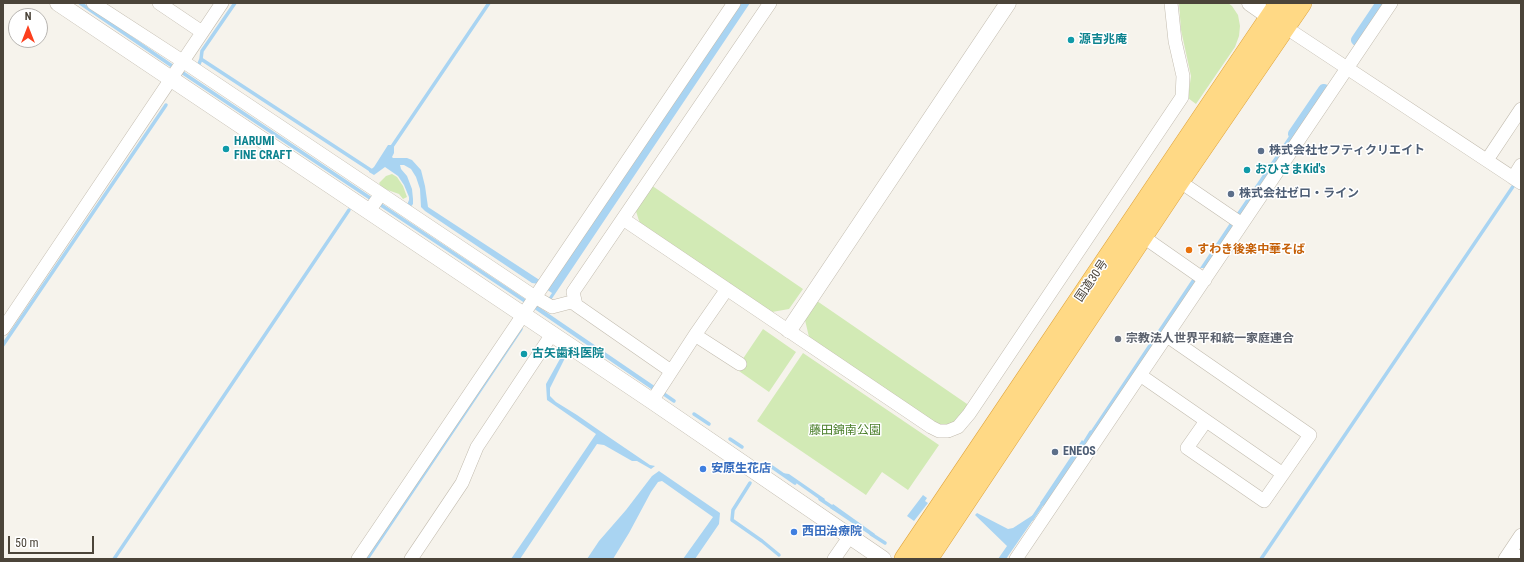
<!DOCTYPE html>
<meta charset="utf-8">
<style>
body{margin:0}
#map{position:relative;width:1524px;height:562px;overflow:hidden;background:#f6f3ec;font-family:"Roboto Condensed",sans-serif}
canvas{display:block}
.frame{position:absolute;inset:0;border:4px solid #4b4439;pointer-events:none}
.north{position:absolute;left:8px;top:8px;width:40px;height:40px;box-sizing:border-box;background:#fff;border:1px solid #b7b4b0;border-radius:50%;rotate:0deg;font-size:11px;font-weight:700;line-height:16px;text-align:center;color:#4b4439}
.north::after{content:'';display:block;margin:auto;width:14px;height:18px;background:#fc3f1d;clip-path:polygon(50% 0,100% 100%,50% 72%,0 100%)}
.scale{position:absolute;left:8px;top:536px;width:86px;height:18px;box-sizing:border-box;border:2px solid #4b4439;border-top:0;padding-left:5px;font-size:12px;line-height:14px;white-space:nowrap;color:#4b4439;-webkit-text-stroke:3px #fff;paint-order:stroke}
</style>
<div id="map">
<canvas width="1524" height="562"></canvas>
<div class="frame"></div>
<div class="north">N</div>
<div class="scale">50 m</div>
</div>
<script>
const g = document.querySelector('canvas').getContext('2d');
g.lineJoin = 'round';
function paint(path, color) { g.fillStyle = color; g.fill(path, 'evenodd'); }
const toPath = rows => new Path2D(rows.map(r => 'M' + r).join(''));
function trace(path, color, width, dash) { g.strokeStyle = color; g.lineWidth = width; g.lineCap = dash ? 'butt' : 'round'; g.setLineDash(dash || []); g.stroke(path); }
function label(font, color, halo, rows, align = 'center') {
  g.font = font + ' "Roboto Condensed","Noto Sans JP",sans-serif'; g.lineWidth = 3; g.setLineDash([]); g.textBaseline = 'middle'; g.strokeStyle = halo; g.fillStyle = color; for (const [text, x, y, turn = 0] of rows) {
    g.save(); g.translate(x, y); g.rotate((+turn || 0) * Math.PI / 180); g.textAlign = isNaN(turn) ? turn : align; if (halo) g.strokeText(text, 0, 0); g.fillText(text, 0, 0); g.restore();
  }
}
const green = toPath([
 [1179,3,1228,3,1232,6,1238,15,1240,26,1239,36,1235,47,1196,104,1188,98,1191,76,1181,30],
 [392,174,397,177,403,186,407,197,403,199,399,194,382,188,379,183,386,176],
 [651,185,803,289,789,309,772,312,640,224,635,208],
 [817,301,970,406,957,424,938,426,809,337,805,320],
 [763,329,796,352,769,392,736,369],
 [803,353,939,445,908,490,882,472,866,495,757,421]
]);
const water = toPath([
 [741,3,750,3,551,300,548,299,552,293,546,289],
 [1300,120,1305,123,1241,216,1237,213],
 [388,145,392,145,394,147,394,153,392,157,393,158,407,158,412,160,421,170,425,186,428,207,541,281,539,284,532,283,425,211,421,207,420,189,416,177,411,169,404,165,400,165,401,169,407,176,412,189,413,199,413,204,410,208,407,205,409,200,409,197,404,185,398,176,385,167,374,175,369,172,369,171,374,167],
 [1230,223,1234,226,1205,268,1200,268],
 [1193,278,1197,280,1092,435,1088,435],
 [536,305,656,387,654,391,533,308],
 [564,355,566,356,550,388,550,396,556,402,577,415,600,431,650,465,655,466,651,469,637,461,632,461,604,445,597,444,520,559,511,559,596,434,547,400,546,384,561,357],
 [1082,440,1086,444,1044,506,1040,503],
 [659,471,720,513,719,524,695,559,683,559,713,517,662,481,658,482,651,492,629,533,613,559,587,559,599,541,626,510,652,476],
 [782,473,789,474,825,499,823,502],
 [923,495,927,498,925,501,928,503,914,521,907,516],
 [833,504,875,534,873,537,830,508],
 [977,513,1008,529,1013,528,1033,515,1035,517,1006,559,998,559,1007,546,975,515]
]);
const stream = toPath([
 [80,3,175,68],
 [201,59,372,171],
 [199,64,201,59,202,51,235,3],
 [180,71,373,200],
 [391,148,489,3],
 [378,203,528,303],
 [3,345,166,105],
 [661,392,674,401],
 [694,414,709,424],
 [730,439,742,447],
 [1083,445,1091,432],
 [772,467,795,483],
 [750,483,733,510,732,520,762,541,779,555],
 [820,499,835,509],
 [1032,519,1044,501],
 [871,534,885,543],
 [114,559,349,210],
 [367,559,521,329],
 [1261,559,1514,185]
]);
const canal = toPath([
 [1357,40,1382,3],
 [1294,134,1324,90]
]);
const minor = toPath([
 [93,3,187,64,535,297,552,307,575,301],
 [159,3,202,32],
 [1285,27,1521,183],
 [1487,160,1521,109],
 [1513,178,1521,165],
 [1179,181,1242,224],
 [369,211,381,194],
 [623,219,931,427,939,431,948,431,958,427,969,414,1182,97,1183,76,1175,41,1171,3],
 [1142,236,1205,280],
 [3,329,222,3],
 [695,335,740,364],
 [1167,336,1310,435,1264,501,1187,448,1206,421],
 [671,371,576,305,573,292,770,3],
 [1140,375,1283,474],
 [652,401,695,335,727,289],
 [358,559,734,3],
 [411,559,462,483,477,447,552,334],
 [834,559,850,536],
 [1016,559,1391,3],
 [1505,559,1521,535],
 [1519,559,1521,556]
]);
const tertiary = toPath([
 [58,3,652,401,883,559],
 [1250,3,1280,24],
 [789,330,1008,3]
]);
const trunk = toPath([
 [905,559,1280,3],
 [927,559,1179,181,1301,3]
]);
const markers = [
 [1071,40,4,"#0f9aa8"],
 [226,149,4,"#0f9aa8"],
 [1261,151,4,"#5c6f8a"],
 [1247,170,4,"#0f9aa8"],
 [1231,194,4,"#5c6f8a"],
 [1189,250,4,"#e8710a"],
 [1118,339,4,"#6b7280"],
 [524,354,4,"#0f9aa8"],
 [1055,452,4,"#5c6f8a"],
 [703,469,4,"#3f7fe0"],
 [794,532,4,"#3f7fe0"]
];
const cultureNames = [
 ["源吉兆庵",1079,40],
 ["HARUMI",234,142],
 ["FINE CRAFT",234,156],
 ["おひさまKid's",1255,170],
 ["古矢歯科医院",532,354]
];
const serviceNames = [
 ["株式会社セフティクリエイト",1269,151],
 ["株式会社ゼロ・ライン",1239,194],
 ["ENEOS",1063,452]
];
const foodNames = [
 ["すわき後楽中華そば",1197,250]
];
const streetNames = [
 ["国道30号",1092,281,-56]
];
const worshipNames = [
 ["宗教法人世界平和統一家庭連合",1126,339]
];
const parkNames = [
 ["藤田錦南公園",845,431]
];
const shopNames = [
 ["安原生花店",711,469],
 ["西田治療院",802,532]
];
paint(green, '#d2eab5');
paint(water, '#a9d4f2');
trace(stream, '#a9d4f2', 3.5);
trace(canal, '#a9d4f2', 12);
trace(minor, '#c2bbae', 14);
trace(tertiary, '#c2bbae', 17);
trace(trunk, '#e0a43c', 22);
trace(minor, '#fff', 13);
trace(tertiary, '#fff', 16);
trace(trunk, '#ffd985', 21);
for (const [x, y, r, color] of markers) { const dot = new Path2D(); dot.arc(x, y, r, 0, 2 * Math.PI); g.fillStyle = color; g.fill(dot); trace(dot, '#fff', 1.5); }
label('bold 12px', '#0d838f', '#fff', cultureNames, 'left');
label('bold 12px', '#4e5e75', '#fff', serviceNames, 'left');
label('bold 12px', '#c56008', '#fff', foodNames, 'left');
label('12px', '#4b4439', '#fff', streetNames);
label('bold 12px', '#5b616d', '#fff', worshipNames, 'left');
label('12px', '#4a7f2a', '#fff', parkNames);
label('bold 12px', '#366cbe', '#fff', shopNames, 'left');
</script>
